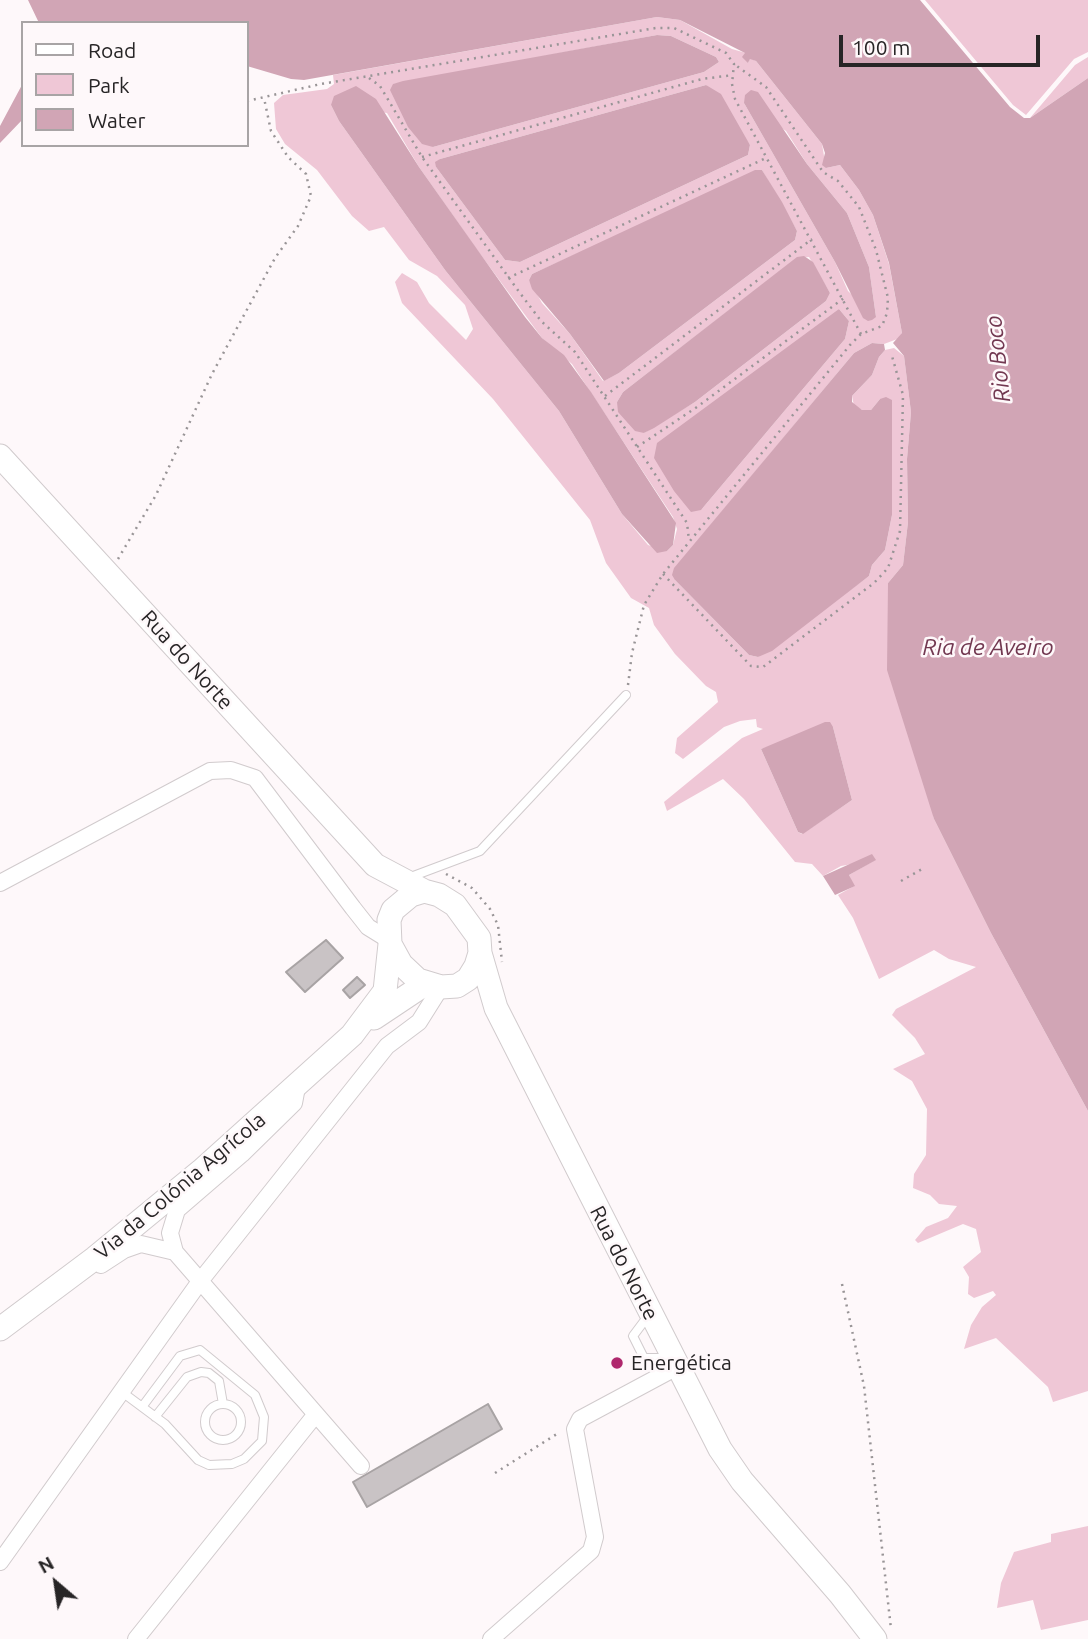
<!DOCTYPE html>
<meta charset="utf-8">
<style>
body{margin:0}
#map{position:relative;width:1088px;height:1639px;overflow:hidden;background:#fef8fa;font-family:Ubuntu,sans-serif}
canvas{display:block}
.legend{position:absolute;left:21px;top:21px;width:228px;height:126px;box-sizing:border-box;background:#fef8fa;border:2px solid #a8a4a5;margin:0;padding:9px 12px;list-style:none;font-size:21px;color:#272526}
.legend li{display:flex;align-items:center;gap:14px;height:35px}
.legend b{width:35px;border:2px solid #a8a4a5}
.north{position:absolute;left:21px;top:1548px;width:70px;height:70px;-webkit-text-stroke:5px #fef8fa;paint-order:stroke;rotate:331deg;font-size:19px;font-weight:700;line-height:28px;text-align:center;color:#272526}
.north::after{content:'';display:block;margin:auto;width:24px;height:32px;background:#272526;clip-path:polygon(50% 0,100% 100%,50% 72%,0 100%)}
.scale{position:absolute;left:839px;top:35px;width:201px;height:32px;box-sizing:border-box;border:4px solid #272526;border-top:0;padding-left:9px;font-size:21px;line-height:24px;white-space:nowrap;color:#272526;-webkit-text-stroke:5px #fef8fa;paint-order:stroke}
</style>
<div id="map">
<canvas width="1088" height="1639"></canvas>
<ul class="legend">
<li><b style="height:9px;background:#fff"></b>Road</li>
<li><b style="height:19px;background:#efc7d6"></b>Park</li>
<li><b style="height:19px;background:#d1a5b5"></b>Water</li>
</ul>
<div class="north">N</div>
<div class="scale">100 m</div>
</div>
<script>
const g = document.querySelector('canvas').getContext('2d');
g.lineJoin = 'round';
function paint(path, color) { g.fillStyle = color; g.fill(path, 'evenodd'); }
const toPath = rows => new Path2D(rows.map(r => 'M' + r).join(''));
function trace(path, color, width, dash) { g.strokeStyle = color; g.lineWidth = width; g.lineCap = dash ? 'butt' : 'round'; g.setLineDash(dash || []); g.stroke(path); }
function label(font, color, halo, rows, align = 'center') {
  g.font = font + ' Ubuntu,sans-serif'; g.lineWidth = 5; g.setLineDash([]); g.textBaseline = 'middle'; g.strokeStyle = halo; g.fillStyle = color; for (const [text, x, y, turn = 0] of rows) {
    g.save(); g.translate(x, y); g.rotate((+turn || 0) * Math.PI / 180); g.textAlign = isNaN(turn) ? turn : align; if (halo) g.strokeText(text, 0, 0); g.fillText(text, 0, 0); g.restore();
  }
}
const green = toPath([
 [925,0,1088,0,1088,52,1074,59,1026,115,1013,105],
 [657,17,680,20,732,49,746,53,748,63,750,58,756,61,822,144,826,168,840,165,859,190,873,215,889,264,902,333,900,338,884,344,872,343,854,353,675,568,675,580,749,655,758,657,869,576,872,565,885,550,892,515,892,401,880,399,871,410,862,410,854,406,852,396,872,375,879,357,885,350,894,348,904,356,911,412,907,459,908,522,903,565,888,583,934,819,991,933,1088,1111,1088,1391,1053,1402,1048,1387,996,1338,964,1349,971,1325,982,1307,996,1295,993,1291,974,1298,968,1294,969,1277,963,1267,981,1252,976,1229,963,1224,918,1243,915,1240,926,1227,948,1218,957,1206,939,1204,930,1195,913,1188,914,1174,926,1155,927,1109,912,1081,893,1069,925,1054,915,1038,892,1015,896,1009,976,967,949,959,934,950,879,979,853,918,838,895,854,886,849,875,875,860,841,866,823,876,812,864,795,862,744,799,723,779,667,811,664,802,742,738,763,729,757,727,756,719,740,721,724,727,683,759,675,753,677,738,718,702,716,692,706,686,675,654,654,625,649,608,631,598,606,563,590,520,493,399,402,303,395,282,402,273,417,282,429,303,466,340,473,329,465,305,437,276,409,260,384,227,369,231,352,216,317,170,285,144,276,129,274,103,283,95,327,89,334,84,333,75],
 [657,35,671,36,716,57,719,62,704,72,433,147,394,84],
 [706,85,750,145,748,155,520,262,505,260,436,167,440,159],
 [744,103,786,131,807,164,847,213,869,267,876,317,848,291,835,262],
 [331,105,387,113,419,167,475,247,542,338,572,364,673,517,677,529,673,545,667,551,648,545,622,514,559,411,445,270,339,121],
 [762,170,797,231,795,240,619,373,603,381,570,334,542,303,529,280,532,274],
 [809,257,830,293,826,301,695,402,644,433,617,402,623,392,797,258],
 [839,309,849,321,845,339,701,510],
 [833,727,852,800,802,834,798,832,761,749],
 [1088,57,1088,78,1030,118,1075,65],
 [1088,1526,1088,1620,1041,1630,1033,1600,997,1608,1001,1583,1014,1552,1051,1542,1051,1534]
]);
const water = toPath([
 [28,0,920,0,1010,107,1024,118,1030,118,1088,78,1088,1111,991,933,934,819,887,670,888,583,903,565,908,522,907,459,911,412,904,356,893,343,902,333,889,263,873,215,859,190,840,165,826,168,822,165,825,153,822,144,756,61,750,59,748,63,742,57,745,53,680,20,657,17,304,80,291,79,247,66,247,23,39,23],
 [657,35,671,36,716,57,719,62,704,72,433,147,422,144,408,127,390,90,393,84,403,81],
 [23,83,23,119,0,143,0,126],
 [706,85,721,94,750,145,748,155,520,262,505,260,436,167,435,162,440,159],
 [356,86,376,99,419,167,525,317,542,338,564,355,591,392,676,523,673,545,667,551,657,553,622,514,559,411,445,270,339,121,331,105,334,96],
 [751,90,758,92,807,164,847,213,869,267,876,317,872,320,868,321,863,318,835,262,744,103,745,95],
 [755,170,762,170,782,202,797,231,795,240,619,373,604,381,570,334,532,289,529,280,532,274],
 [804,256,813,262,830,293,826,301,695,402,654,428,644,433,635,431,618,412,617,402,623,392,797,257],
 [839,309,849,321,845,339,701,510,691,512,674,491,654,458,657,443],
 [872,343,884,344,885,350,879,357,872,375,852,396,852,402,862,410,871,410,880,399,886,397,892,400,892,515,885,550,872,565,869,576,772,651,758,657,749,655,675,580,672,575,674,568,854,353],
 [825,722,830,722,833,727,852,800,803,834,798,832,761,749],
 [872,854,876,860,849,875,855,886,835,895,823,876]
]);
const building = toPath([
 [326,940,343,958,305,992,286,972,326,940],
 [357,977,365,985,350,998,343,990,357,977],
 [488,1404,502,1429,367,1507,353,1482,488,1404]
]);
const path = toPath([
 [369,78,380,86,422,157,517,289,541,321,575,352,687,523,689,540],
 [247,101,321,84,656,28,674,28,726,53,734,64,732,84,735,99,861,334],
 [422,157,702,79,733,75],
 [508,278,766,158],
 [605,396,812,239],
 [637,447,697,407,844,298],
 [118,559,156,495,212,374,275,258,298,226,311,196,306,174,288,157,271,131,264,98],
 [663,574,751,666,763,667,874,583,888,568,900,531,903,395,892,356],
 [628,685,632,653,644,605,663,574,850,345,861,334,882,326,887,313,888,298,876,250,859,207,838,181,823,172,766,87,734,64],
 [446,874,472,888,490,909,498,925,502,962],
 [901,881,922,869],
 [842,1284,864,1386,891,1629],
 [495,1473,560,1432]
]);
const service = toPath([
 [408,878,480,851,626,695],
 [648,1316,633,1336,644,1358,672,1358],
 [122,1392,165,1424,198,1460,209,1465,232,1464,244,1459,262,1441,264,1417,255,1395,200,1350,180,1356,142,1407],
 '205 1422a18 18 0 1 1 36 0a18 18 0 1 1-36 0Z',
 [155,1417,187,1377,201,1372,209,1373,219,1381,223,1404]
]);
const minor = toPath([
 [0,883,210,771,231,770,255,778,353,908,368,927,389,940],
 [175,1252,170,1233,177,1210,242,1154,294,1103,297,1087],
 [101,1265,124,1250,141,1244,175,1252,361,1466],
 [0,1562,201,1280,387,1046,419,1022,441,987],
 [136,1639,316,1414],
 [491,1639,591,1551,595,1537,575,1429,580,1419,677,1367]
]);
const secondary = toPath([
 [0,456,375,865,424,891],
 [424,891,439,895,455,905,479,938,480,953,476,966,468,979,457,986,441,987,418,980,401,964,390,944,389,920,393,910,411,895,424,891],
 [480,953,496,1008,720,1449,742,1481,840,1594,875,1639],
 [374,1018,425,984],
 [0,1329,95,1258,201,1171,352,1035,385,991,390,944]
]);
const markers = [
 [617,1363,7,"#af286d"]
];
const streetNames = [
 ["Rua do Norte",187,660,48],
 ["Via da Colónia Agrícola",180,1186,-40],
 ["Rua do Norte",624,1263,63]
];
const poiNames = [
 ["Energética",631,1363]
];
const waterNames = [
 ["Rio Boco",998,359,-96],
 ["Ria de Aveiro",988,647]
];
paint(green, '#efc7d6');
paint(water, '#d1a5b5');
paint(building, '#c9c3c5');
trace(building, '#a8a3a4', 2);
trace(service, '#d1cbcd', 10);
trace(minor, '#d1cbcd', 18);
trace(secondary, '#d1cbcd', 25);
trace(path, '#999597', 2.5, [2, 5]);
trace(service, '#fff', 8);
trace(minor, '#fff', 16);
trace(secondary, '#fff', 23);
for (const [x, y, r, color] of markers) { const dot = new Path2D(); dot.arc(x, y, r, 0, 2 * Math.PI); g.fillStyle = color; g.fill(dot); trace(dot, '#fef8fa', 2.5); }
label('21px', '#272526', '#fef8fa', streetNames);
label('21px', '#272526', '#fef8fa', poiNames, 'left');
label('italic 23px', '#723851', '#fef8fa', waterNames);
</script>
